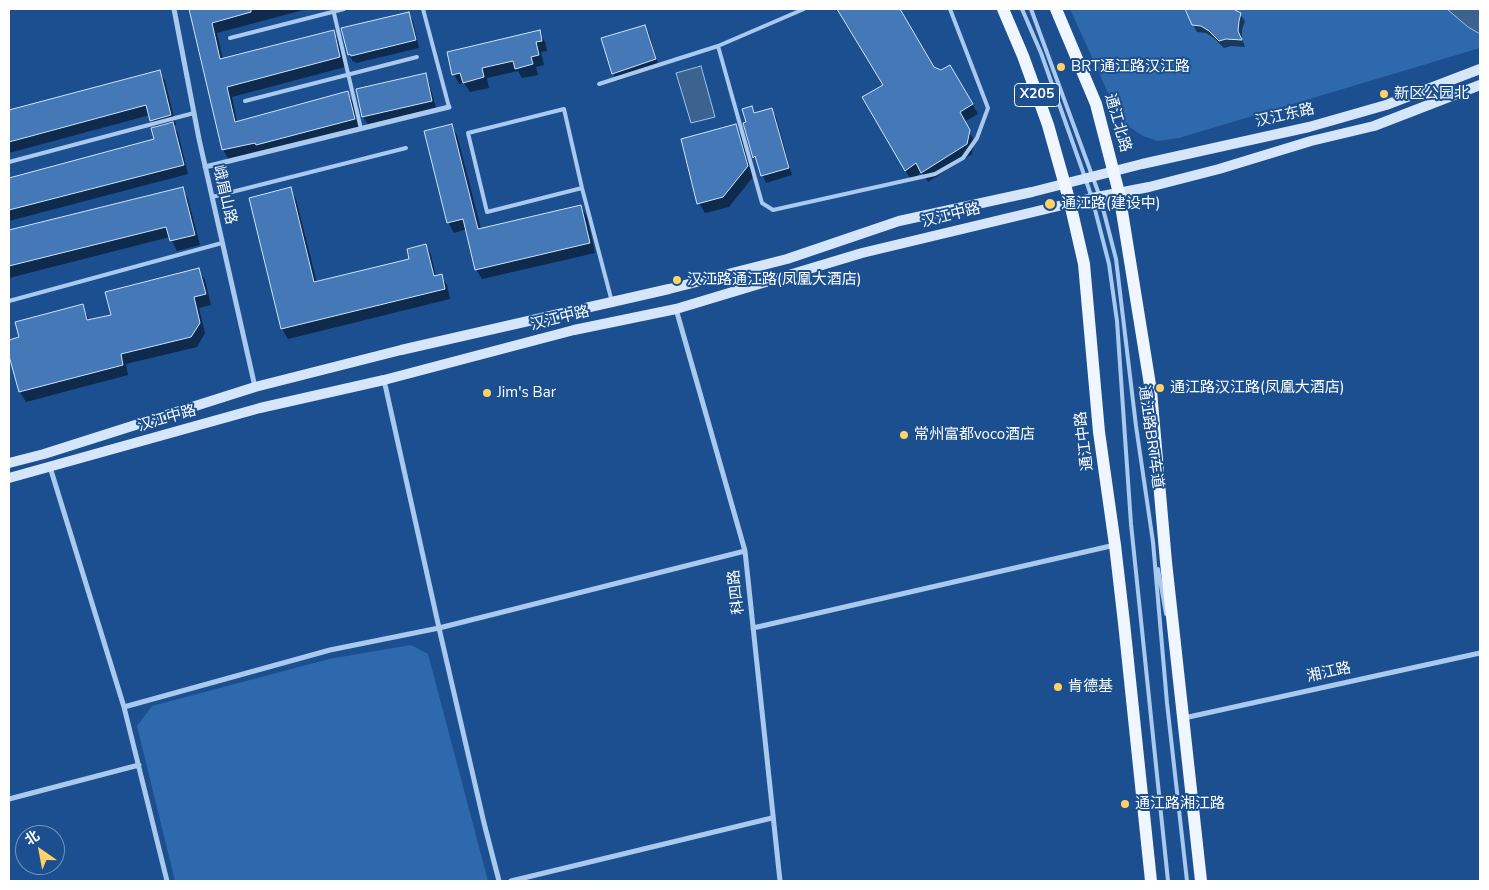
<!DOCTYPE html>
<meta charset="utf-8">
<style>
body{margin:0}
#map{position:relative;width:1489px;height:890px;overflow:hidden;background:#1b4f8f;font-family:"Nunito Sans","Noto Sans SC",sans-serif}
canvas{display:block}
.frame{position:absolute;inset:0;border:10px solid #fff;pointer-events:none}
.north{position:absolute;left:15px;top:825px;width:50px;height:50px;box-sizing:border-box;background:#1b4f8f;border:1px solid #7695bc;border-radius:50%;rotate:327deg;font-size:14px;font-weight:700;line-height:20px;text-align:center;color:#fff}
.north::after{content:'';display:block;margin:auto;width:18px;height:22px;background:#ffd166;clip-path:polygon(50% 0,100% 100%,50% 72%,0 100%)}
</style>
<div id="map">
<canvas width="1489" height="890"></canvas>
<div class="frame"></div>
<div class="north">北</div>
</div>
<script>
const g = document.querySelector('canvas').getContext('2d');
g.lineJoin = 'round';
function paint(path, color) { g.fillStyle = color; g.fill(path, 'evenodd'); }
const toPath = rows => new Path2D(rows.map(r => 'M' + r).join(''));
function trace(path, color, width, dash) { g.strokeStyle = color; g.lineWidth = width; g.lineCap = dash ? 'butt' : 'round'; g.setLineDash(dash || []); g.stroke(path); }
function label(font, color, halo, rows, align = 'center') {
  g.font = font + ' "Nunito Sans","Noto Sans SC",sans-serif'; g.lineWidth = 4; g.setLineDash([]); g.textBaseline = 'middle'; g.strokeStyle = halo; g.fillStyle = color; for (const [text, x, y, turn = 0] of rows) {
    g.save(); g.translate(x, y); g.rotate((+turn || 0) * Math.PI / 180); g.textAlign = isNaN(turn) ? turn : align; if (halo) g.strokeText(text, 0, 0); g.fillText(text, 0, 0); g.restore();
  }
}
const green = toPath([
 [1070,9,1447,9,1468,27,1480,34,1480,48,1179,138,1158,141,1143,136,1125,124,1115,108],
 [411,645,428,654,488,881,175,881,137,726,152,706,329,659]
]);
const water = toPath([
 [1447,9,1480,9,1480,34,1468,27,1447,9],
 [701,66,715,117,691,123,676,73,701,66]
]);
const shadow = toPath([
 [191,9,307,9,217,33,223,60,333,31,339,41,345,67,232,97,237,122,348,93,353,103,360,129,229,160,223,150],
 [839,9,898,9,933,68,942,71,950,66,978,114,964,122,974,141,972,154,928,182,922,172,911,180,864,98,885,86],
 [1184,9,1231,9,1240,14,1245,21,1242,30,1242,39,1245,47,1231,46,1224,48,1214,38,1206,33,1197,32],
 [409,14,413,21,419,48,356,63,355,61,353,62,349,54],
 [644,26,649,33,659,67,617,81,613,73],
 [539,32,545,42,547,51,541,52,544,65,536,67,538,75,522,78,518,71,487,78,489,88,470,92,464,83,459,84,454,74],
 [159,72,165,81,176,125,173,125,178,133,188,174,9,221,9,179,155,140,156,128,150,115,9,153,9,111],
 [425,74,429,82,436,108,368,124,363,117],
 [752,108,756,114,771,109,776,117,792,175,766,183,755,158,745,123,747,123],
 [451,125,457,135,481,229,581,206,587,217,595,253,482,279,476,269,467,229,454,233,448,222],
 [735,126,741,136,753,177,729,207,705,213,699,203],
 [182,188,188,199,200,245,177,251,170,237,9,278,9,232],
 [290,189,296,199,317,283,411,260,426,245,431,255,436,276,441,275,447,285,450,299,288,339,282,329],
 [199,270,205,280,211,305,199,308,205,333,197,347,126,364,128,375,26,402,20,392,9,352,9,341,21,338,82,306,90,321,113,316]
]);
const building = toPath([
 [189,9,251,9,251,12,212,23,220,59,334,30,340,57,227,87,235,122,348,91,355,119,256,145,255,143,222,150,189,9],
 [837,9,900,9,934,67,941,70,950,65,973,104,960,112,970,130,967,144,921,173,916,163,905,171,862,97,883,85,837,9],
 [1185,9,1233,9,1241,13,1239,21,1238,31,1242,40,1226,39,1219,41,1209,31,1201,26,1192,25,1185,9],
 [409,12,416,40,351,56,350,54,348,55,341,28,409,12],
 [645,25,656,59,612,74,601,38,645,25],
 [540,30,542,41,536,42,539,55,531,57,533,64,515,69,513,61,482,68,484,77,463,83,460,73,452,75,447,52,540,30],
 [160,70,171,115,150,121,146,105,9,142,9,110,160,70],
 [426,73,432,101,362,117,356,89,426,73],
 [752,106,754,113,772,108,789,168,761,176,755,156,753,158,743,123,746,122,742,109,752,106],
 [173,122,184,165,9,210,9,178,154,139,151,128,173,122],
 [452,124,478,229,581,205,590,243,475,270,463,219,447,223,424,131,452,124],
 [736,124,748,166,723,197,697,204,681,139,736,124],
 [183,187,195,235,170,241,166,227,9,266,9,230,183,187],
 [291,187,314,282,409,259,407,249,426,244,434,276,442,274,445,289,281,329,249,198,291,187],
 [199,268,206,294,194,297,200,323,191,337,121,354,123,365,19,392,9,356,9,340,19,337,15,322,83,304,87,320,111,315,105,292,199,268]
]);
const lane = toPath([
 [333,9,361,129],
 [423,9,449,107],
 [1022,9,1041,53,1082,169,1092,198,1109,264,1117,321,1131,524,1168,881],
 [1031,9,1100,197,1116,259,1136,426,1153,542,1167,703,1187,881],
 [230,38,344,9],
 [718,46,762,203,773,210,935,174,963,158,977,138,988,108,950,9],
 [599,84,718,46,804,9],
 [245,101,417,57],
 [9,162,194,113],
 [582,188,487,212,468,133,564,109,582,188,612,302],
 [212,197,406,148],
 [9,301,222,243],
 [1158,569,1166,614]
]);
const street = toPath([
 [174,9,199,139,255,387],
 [205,167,449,107],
 [676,309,745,551,780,881],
 [384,380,439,628,484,823,499,881],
 [50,467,124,707,167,881],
 [753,628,1115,545],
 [124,707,330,650,439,628,745,551],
 [1184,718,1480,653],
 [9,799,139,765],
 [511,881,772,818]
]);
const secondary = toPath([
 [9,463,44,454,255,387,401,350,669,289,787,259,899,221,1032,192,1142,164,1309,127,1386,105,1480,69],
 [9,478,260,408,384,380,574,330,676,309,862,253,1092,198,1149,187,1219,169,1311,141,1374,126,1480,85]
]);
const primary = toPath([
 [1003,9,1023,56,1048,125,1070,203,1084,264,1099,432,1115,545,1124,623,1151,881],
 [1056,9,1096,104,1119,193,1151,391,1166,562,1201,881]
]);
const markers = [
 [1061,67,5,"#ffd166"],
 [1384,94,5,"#ffd166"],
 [1050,204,6,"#ffd166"],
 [677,280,5,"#ffd166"],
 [1160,388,5,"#ffd166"],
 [487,393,5,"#ffd166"],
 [904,435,5,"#ffd166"],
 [1058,687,5,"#ffd166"],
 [1125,804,5,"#ffd166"]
];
const shields = [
 [1037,95,45]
];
const shieldNames = [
 ["X205",1037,95]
];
const poiNames = [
 ["BRT通江路汉江路",1071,67],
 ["新区公园北",1394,94],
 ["通江路(建设中)",1061,204],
 ["汉江路通江路(凤凰大酒店)",687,280],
 ["通江路汉江路(凤凰大酒店)",1170,388],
 ["Jim's Bar",497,393],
 ["常州富都voco酒店",914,435],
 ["肯德基",1068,687],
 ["通江路湘江路",1135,804]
];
const streetNames = [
 ["汉江东路",1285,116,-13],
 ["通江北路",1117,123,74],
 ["峨眉山路",224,195,77],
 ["汉江中路",951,216,-14],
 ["汉江中路",560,319,-14],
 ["汉江中路",167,419,-16],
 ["通江路BRT车道",1150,437,82],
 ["通江中路",1085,441,-97],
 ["科四路",737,592,-96],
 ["湘江路",1329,673,-12]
];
paint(green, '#2e69ad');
paint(water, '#3c6290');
trace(water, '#9cc4f0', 1);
paint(shadow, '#0007');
paint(building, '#4478b7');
trace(building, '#cfe3fa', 1);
trace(lane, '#a9c9ee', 4);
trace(street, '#a9c9ee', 5);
trace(secondary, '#d6e6fa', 10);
trace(primary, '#f0f6ff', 12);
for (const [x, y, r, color] of markers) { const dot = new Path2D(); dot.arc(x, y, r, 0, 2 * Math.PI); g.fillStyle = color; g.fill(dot); trace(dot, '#1b4f8f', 2); }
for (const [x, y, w] of shields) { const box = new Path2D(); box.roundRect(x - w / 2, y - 11.5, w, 23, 4); g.fillStyle = '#1b4f8f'; g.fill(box); trace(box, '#fff', 1); }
label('bold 14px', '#fff', null, shieldNames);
label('15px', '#fff', '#1b4f8f', poiNames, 'left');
label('15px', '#fff', '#1b4f8f', streetNames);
</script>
